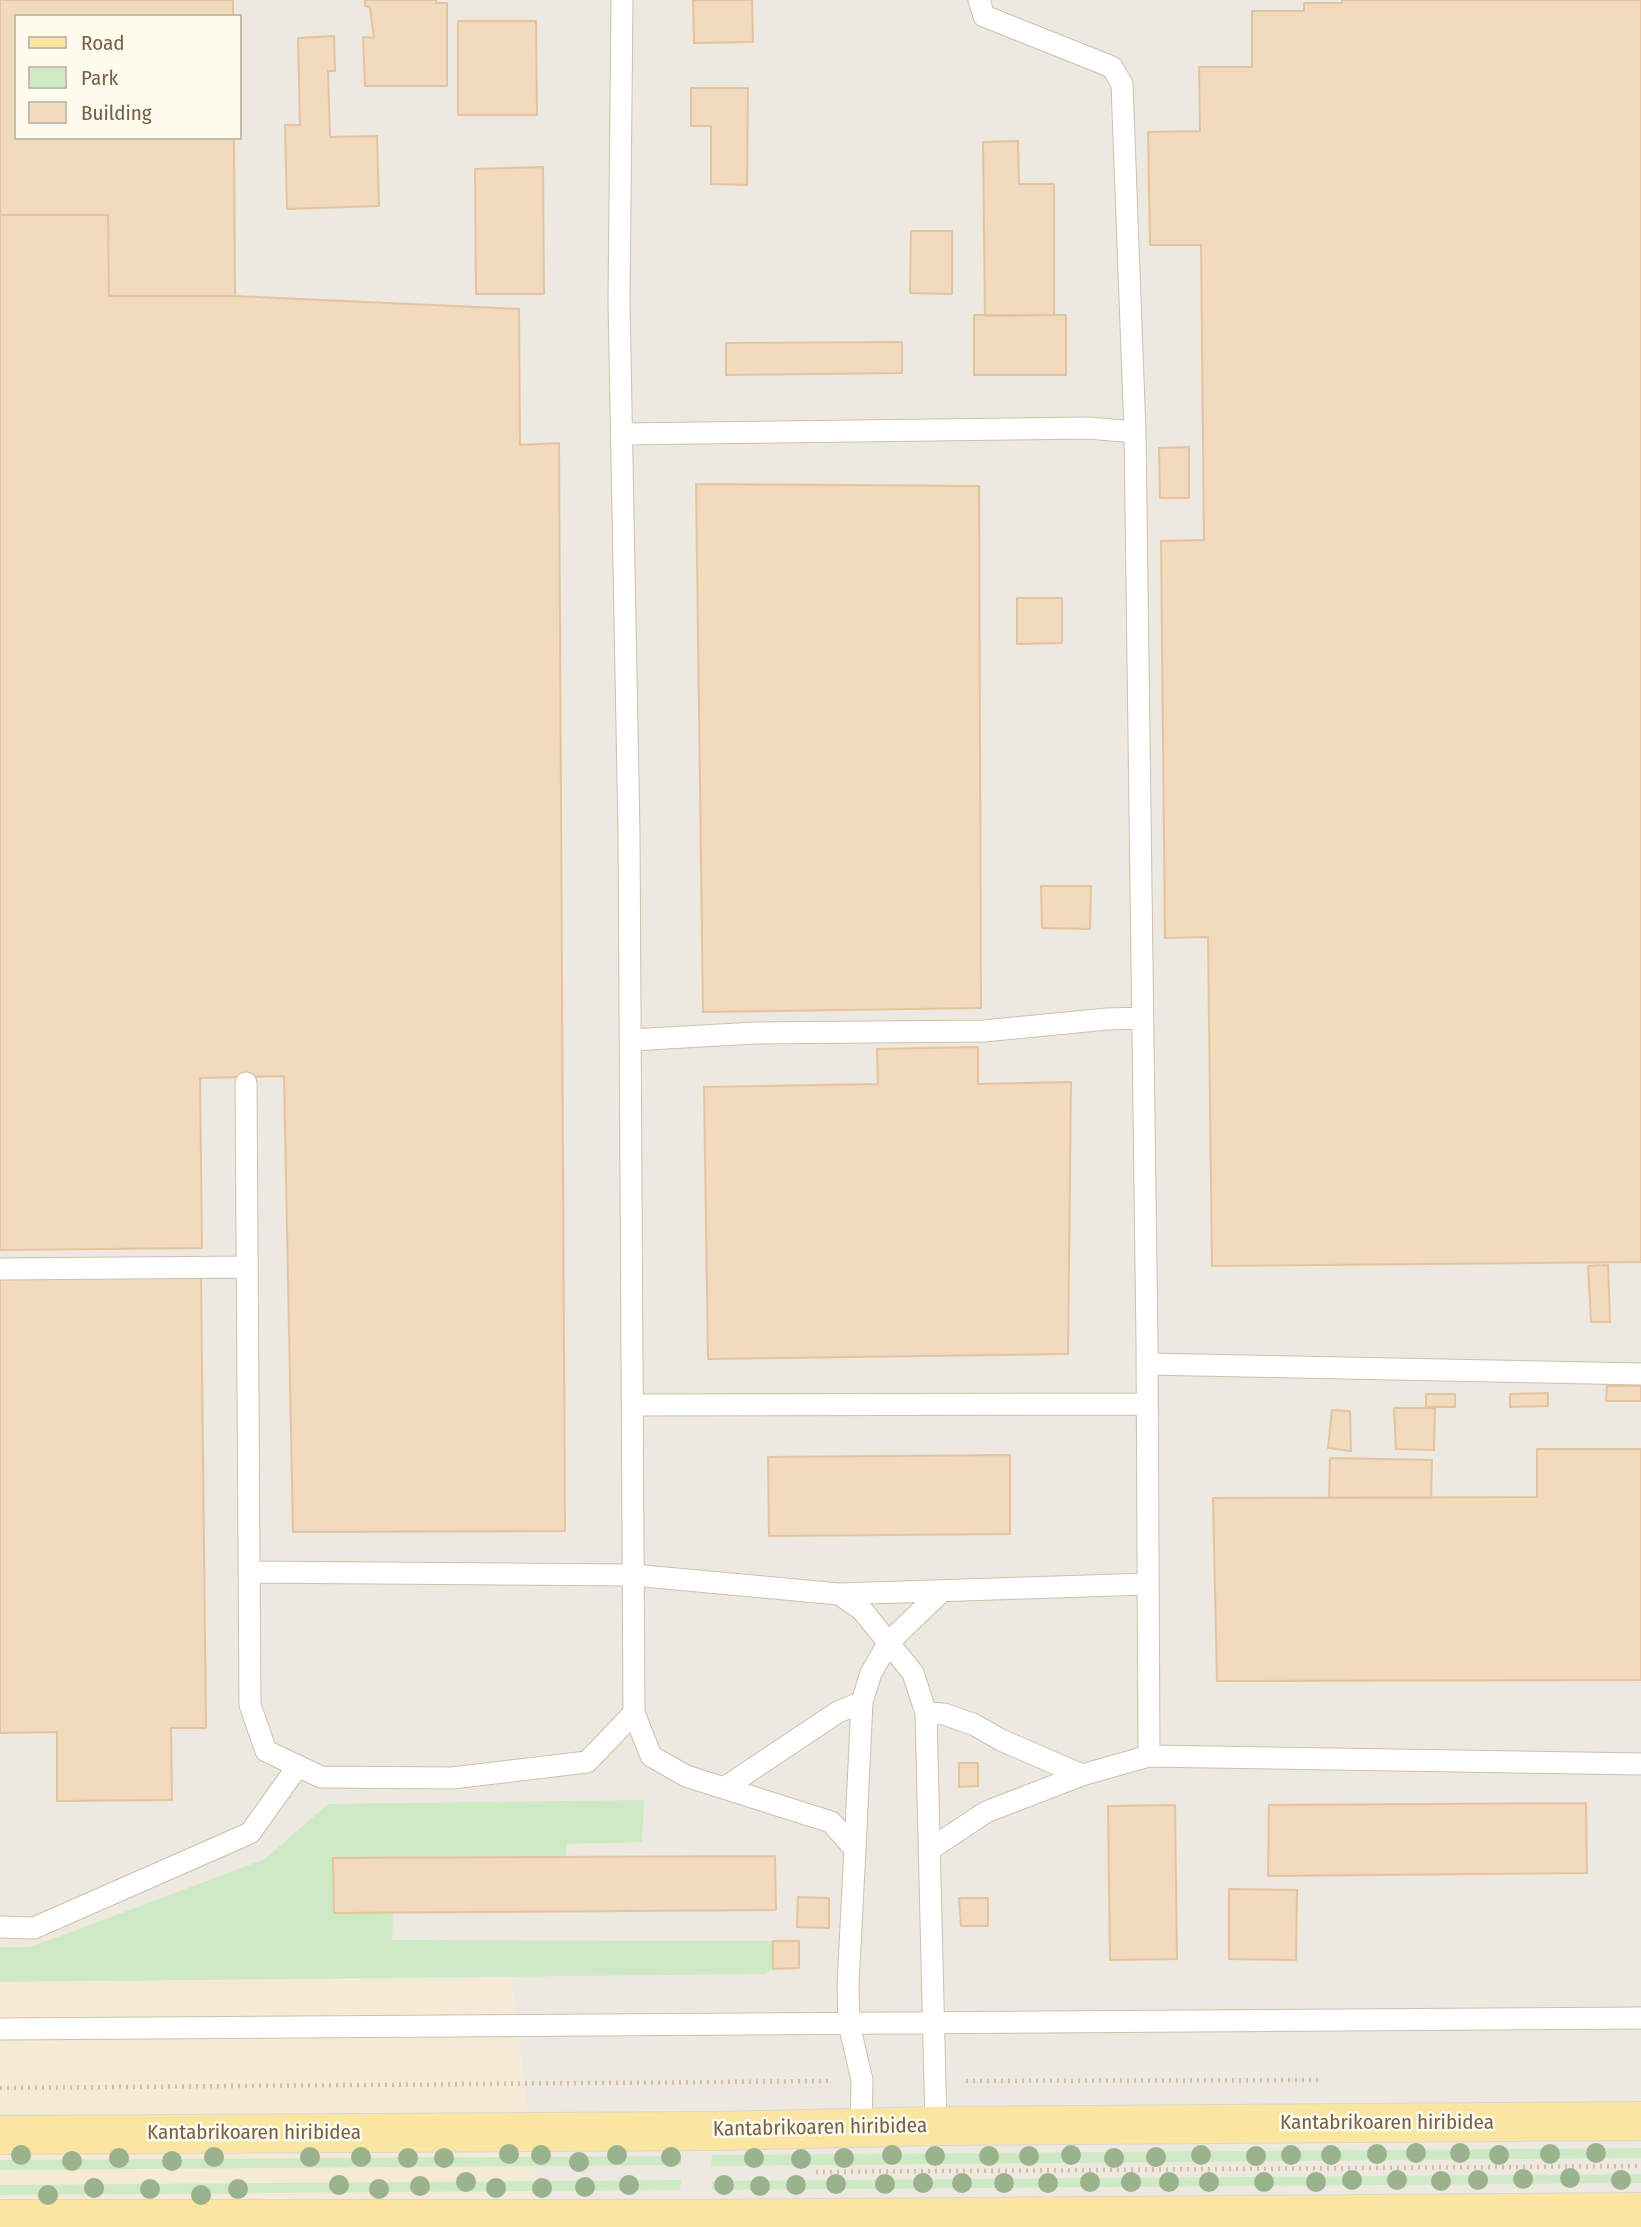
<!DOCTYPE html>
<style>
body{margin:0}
#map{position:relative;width:1641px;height:2227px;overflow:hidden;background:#fcf7e7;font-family:"Fira Sans Condensed",sans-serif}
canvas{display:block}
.legend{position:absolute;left:14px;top:14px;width:228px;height:126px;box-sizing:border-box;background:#fffbed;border:2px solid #c8bdac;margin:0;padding:9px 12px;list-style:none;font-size:21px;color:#76614b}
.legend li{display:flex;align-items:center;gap:14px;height:35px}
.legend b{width:35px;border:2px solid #c8bdac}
</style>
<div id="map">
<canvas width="1641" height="2227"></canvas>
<ul class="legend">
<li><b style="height:9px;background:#fae6a0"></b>Road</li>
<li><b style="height:19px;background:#ceeac5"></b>Park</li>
<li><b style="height:19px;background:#f2dabe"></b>Building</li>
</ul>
</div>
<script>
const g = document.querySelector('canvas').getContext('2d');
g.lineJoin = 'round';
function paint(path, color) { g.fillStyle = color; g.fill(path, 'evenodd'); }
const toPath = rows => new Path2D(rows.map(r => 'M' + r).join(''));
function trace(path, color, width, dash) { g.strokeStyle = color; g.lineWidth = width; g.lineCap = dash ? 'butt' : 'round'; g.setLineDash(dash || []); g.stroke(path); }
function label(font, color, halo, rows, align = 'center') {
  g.font = font + ' "Fira Sans Condensed",sans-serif'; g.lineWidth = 5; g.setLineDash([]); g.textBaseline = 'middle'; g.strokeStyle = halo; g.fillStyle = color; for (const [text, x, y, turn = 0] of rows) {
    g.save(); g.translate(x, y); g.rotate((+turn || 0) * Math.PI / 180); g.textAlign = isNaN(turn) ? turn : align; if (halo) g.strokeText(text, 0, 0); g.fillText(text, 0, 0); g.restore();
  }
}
const residential = toPath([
 [511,1978,541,2227,0,2227,0,1982]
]);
const industrial = toPath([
 [0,0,1641,0,1641,2227,541,2227,511,1978,0,1982],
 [16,16,240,16,240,138,16,138]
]);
const green = toPath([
 [644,1800,642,1842,567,1844,565,1857,333,1859,334,1912,393,1912,392,1940,773,1941,773,1969,765,1974,0,1982,0,1947,29,1947,50,1940,265,1859,328,1804],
 [1641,2148,1641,2158,711,2166,712,2155],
 [681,2156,681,2165,0,2170,0,2160],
 [1641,2174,1641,2183,712,2190,712,2181],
 [681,2180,680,2190,0,2195,0,2185]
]);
const building = toPath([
 [0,0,233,0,233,16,16,16,16,138,234,138,235,296,109,296,108,215,0,215,0,0],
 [365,0,436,0,436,3,447,3,447,86,365,86,363,37,374,38,370,7,365,6,365,0],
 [693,0,752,0,753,42,694,43,693,0],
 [1342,0,1641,0,1641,1262,1212,1266,1208,937,1165,938,1161,541,1204,540,1201,245,1150,245,1148,132,1200,131,1199,67,1252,67,1252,11,1304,11,1304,3,1342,3,1342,0],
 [458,21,536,21,537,115,458,115,458,21],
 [334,36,335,71,328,71,330,137,377,136,379,206,287,209,285,125,300,125,298,38,334,36],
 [691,88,748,88,747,185,711,184,711,126,691,126,691,88],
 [1018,141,1019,184,1054,184,1054,315,985,316,983,142,1018,141],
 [543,167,544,294,476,294,475,169,543,167],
 [0,215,108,215,109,296,235,296,519,309,520,445,559,443,565,1531,293,1532,284,1076,200,1078,202,1248,0,1250,0,215],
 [911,231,952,231,952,294,910,293,911,231],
 [974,315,1066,315,1066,375,974,375,974,315],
 [902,342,902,373,726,375,726,343,902,342],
 [1189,447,1189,498,1160,498,1159,448,1189,447],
 [696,484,979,486,981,1008,703,1012,696,484],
 [1017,598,1062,598,1062,643,1017,644,1017,598],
 [1041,886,1091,886,1090,929,1042,928,1041,886],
 [978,1047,978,1084,1071,1082,1068,1354,708,1359,704,1087,878,1084,877,1049,978,1047],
 [1608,1265,1610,1322,1591,1322,1588,1266,1608,1265],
 [201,1277,206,1728,171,1728,172,1800,57,1801,57,1732,0,1733,0,1278,201,1277],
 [1607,1386,1641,1386,1641,1401,1606,1401,1607,1386],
 [1548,1393,1548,1406,1510,1407,1510,1394,1548,1393],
 [1426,1394,1455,1394,1455,1407,1426,1407,1426,1394],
 [1394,1408,1435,1408,1434,1450,1396,1449,1394,1408],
 [1332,1410,1350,1411,1351,1451,1328,1448,1332,1410],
 [1537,1449,1641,1449,1641,1680,1217,1681,1213,1498,1537,1497,1537,1449],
 [1010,1455,1010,1534,769,1536,768,1457,1010,1455],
 [1330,1458,1432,1460,1431,1498,1329,1498,1330,1458],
 [959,1763,978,1763,978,1786,959,1787,959,1763],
 [1586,1803,1587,1873,1268,1876,1269,1805,1586,1803],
 [1175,1805,1177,1959,1110,1960,1108,1806,1175,1805],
 [775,1856,776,1910,334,1913,333,1858,775,1856],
 [1229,1889,1297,1890,1296,1960,1229,1959,1229,1889],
 [798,1897,829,1898,829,1928,797,1927,798,1897],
 [959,1898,988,1898,988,1926,961,1926,959,1898],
 [773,1941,799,1941,799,1968,773,1969,773,1941]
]);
const path = toPath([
 [966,2081,1322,2080],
 [0,2088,832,2081],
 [816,2172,1641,2166]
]);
const lane = toPath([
 [622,0,619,301,629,833,634,1713,651,1756,686,1776,831,1822,855,1849,848,1985,849,2024,862,2080,861,2128],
 [622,434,1088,428,1135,432],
 [631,1040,755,1033,984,1031,1107,1019,1143,1018],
 [246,1083,250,1705,266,1751,321,1777,452,1778,587,1762,634,1713],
 [0,1269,247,1267],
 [1147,1364,1641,1374],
 [634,1405,1147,1404],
 [249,1572,633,1575,839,1594,862,1610,913,1673,926,1713,936,2126],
 [839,1594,1148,1584],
 [926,1713,944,1714,975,1725,1001,1740,1082,1775],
 [1149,1756,1641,1764],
 [724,1788,838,1712,862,1702],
 [855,1849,862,1702,871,1673,889,1642,942,1591],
 [929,1850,986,1812,1082,1775,1149,1756,1147,1342,1135,432,1122,84,1112,67,984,16,979,0],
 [0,1927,34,1928,250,1833,298,1766],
 [0,2029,1641,2018]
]);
const primary = toPath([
 [0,2135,717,2131,936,2126,1641,2121],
 [0,2219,697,2219,1641,2212]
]);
const trees = [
 [1416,2153],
 [1460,2153],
 [1596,2153],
 [509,2154],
 [1377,2154],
 [1550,2154],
 [21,2155],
 [541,2155],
 [617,2155],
 [892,2155],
 [1071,2155],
 [1201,2155],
 [1291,2155],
 [1331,2155],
 [1499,2155],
 [935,2156],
 [989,2156],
 [1029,2156],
 [1256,2156],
 [214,2157],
 [310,2157],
 [361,2157],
 [671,2157],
 [1156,2157],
 [119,2158],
 [408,2158],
 [444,2158],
 [754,2158],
 [844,2158],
 [1114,2158],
 [801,2159],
 [72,2161],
 [172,2161],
 [579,2162],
 [1570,2178],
 [1523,2179],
 [1352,2180],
 [1397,2180],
 [1478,2180],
 [1621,2180],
 [1441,2181],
 [466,2182],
 [1090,2182],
 [1131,2182],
 [1169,2182],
 [1209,2182],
 [1264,2182],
 [1316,2182],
 [923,2183],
 [962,2183],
 [1004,2183],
 [1048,2183],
 [836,2184],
 [885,2184],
 [339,2185],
 [629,2185],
 [724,2185],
 [796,2185],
 [420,2186],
 [760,2186],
 [585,2187],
 [94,2188],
 [496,2188],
 [542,2188],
 [150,2189],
 [238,2189],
 [379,2189],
 [48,2195],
 [201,2195]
];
const streetNames = [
 ["Kantabrikoaren hiribidea",1387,2123],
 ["Kantabrikoaren hiribidea",820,2128,-1],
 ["Kantabrikoaren hiribidea",254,2133]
];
paint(residential, '#f4ead5');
paint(industrial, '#ede8e0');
paint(green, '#ceeac5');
paint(building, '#f2dabe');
trace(building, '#e4c49f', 2);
trace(lane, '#cec0ad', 23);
trace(primary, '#dbd6d0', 40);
trace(path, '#d7bea1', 4.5, [2, 5]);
trace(lane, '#fff', 21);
trace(primary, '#fae6a0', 38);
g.fillStyle = '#9bb38c';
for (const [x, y] of trees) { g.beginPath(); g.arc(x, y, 10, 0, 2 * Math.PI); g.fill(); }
label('21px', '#76614b', '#fffbed', streetNames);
</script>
